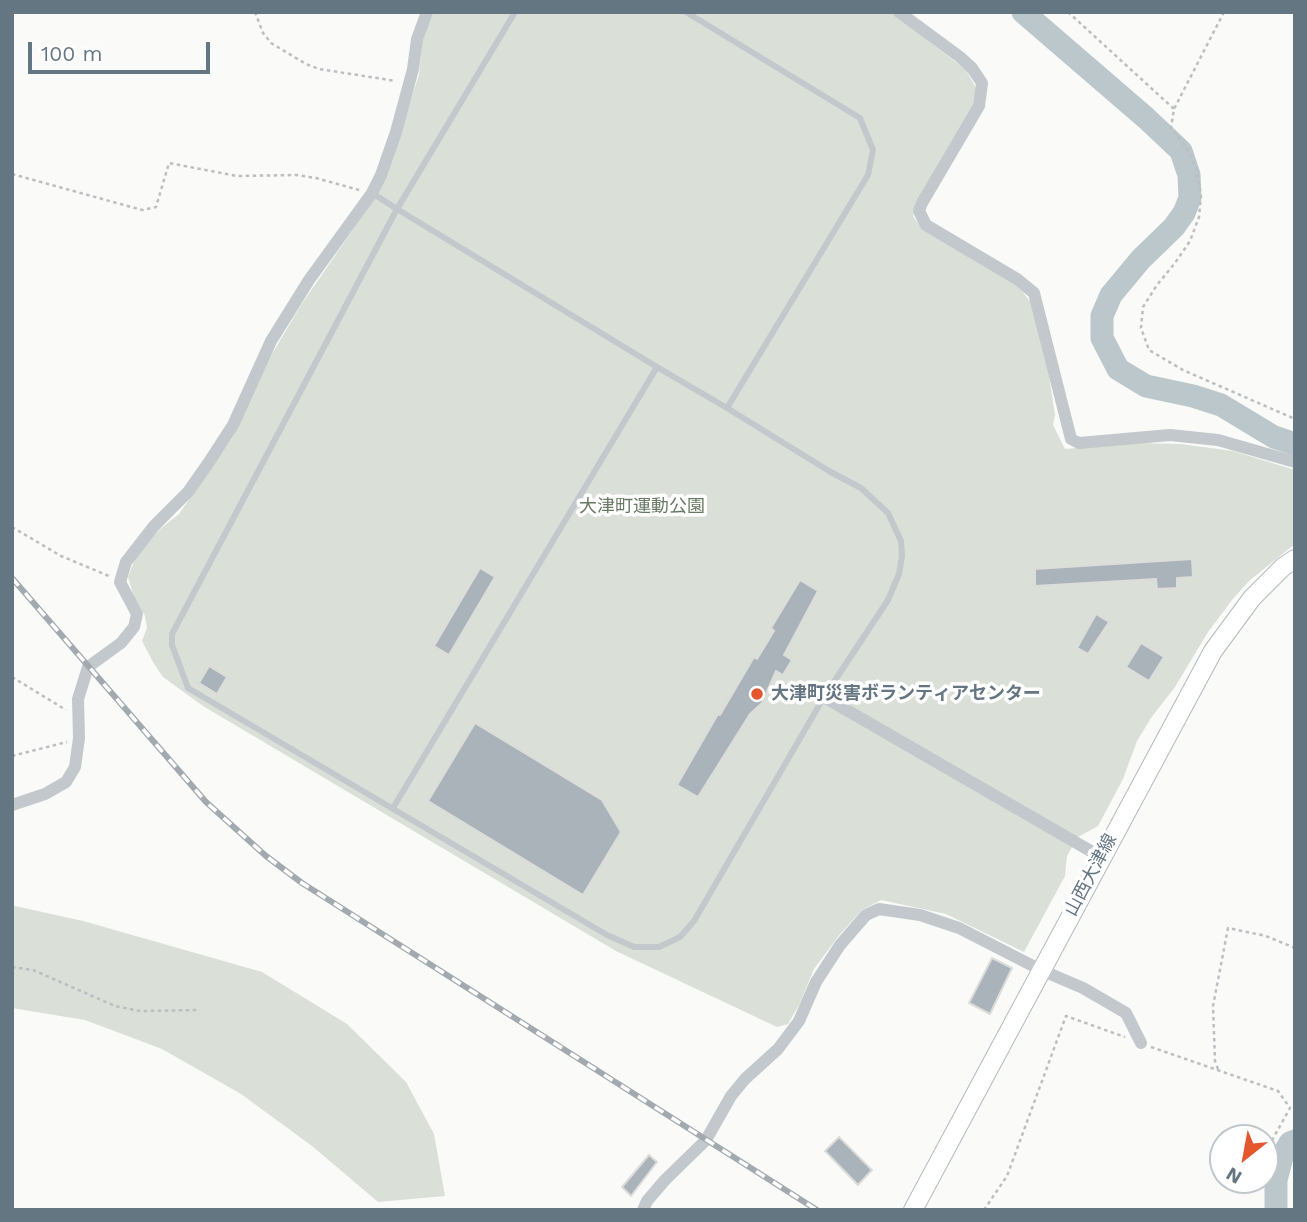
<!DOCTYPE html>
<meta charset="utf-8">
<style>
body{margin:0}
#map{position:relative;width:1307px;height:1222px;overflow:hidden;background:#fafaf8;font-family:"Work Sans",sans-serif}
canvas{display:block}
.frame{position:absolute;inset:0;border:14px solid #657683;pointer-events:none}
.north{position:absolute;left:1209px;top:1124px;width:70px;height:70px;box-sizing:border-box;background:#fff;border:2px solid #c1c8cd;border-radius:50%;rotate:211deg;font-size:19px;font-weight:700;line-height:28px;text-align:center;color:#657683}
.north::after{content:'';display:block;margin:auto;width:24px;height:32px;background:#e4572e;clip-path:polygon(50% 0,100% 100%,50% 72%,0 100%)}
.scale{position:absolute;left:28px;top:42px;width:182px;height:32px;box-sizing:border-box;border:4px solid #657683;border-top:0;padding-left:9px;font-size:21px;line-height:24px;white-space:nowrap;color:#657683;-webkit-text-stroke:5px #fff;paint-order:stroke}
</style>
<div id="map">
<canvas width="1307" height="1222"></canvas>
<div class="frame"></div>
<div class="north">N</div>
<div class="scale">100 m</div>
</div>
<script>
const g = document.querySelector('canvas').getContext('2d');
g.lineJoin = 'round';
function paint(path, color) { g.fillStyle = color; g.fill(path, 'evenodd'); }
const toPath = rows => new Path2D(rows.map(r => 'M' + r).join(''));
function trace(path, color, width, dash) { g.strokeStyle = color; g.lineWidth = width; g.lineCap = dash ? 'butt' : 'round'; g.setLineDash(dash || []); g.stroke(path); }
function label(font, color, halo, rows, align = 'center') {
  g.font = font + ' "Work Sans","Noto Sans JP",sans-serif'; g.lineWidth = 7; g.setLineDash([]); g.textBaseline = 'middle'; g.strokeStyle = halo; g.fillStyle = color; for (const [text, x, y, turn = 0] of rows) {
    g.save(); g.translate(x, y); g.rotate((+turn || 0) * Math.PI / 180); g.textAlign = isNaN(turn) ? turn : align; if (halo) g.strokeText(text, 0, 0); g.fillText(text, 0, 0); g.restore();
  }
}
const green = toPath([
 [431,12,891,12,966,70,976,88,973,105,917,201,913,216,921,227,1010,281,1022,291,1032,304,1045,350,1055,415,1053,425,1065,449,1139,443,1181,444,1233,451,1295,470,1295,544,1249,581,1232,600,1208,632,1175,687,1151,718,1137,741,1123,779,1098,826,1078,837,1067,856,1065,876,1024,952,946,914,881,900,862,910,840,934,814,969,800,1003,788,1024,777,1027,616,951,203,706,163,677,153,662,142,641,147,628,145,616,134,597,128,577,137,554,160,529,179,514,232,438,256,381,301,305,379,192,419,75,423,32],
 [15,906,83,921,262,972,347,1024,406,1082,434,1134,445,1196,378,1202,312,1146,241,1094,162,1049,85,1020,12,1008,12,908]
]);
const river = toPath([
 [1023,12,1146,118,1181,151,1189,175,1190,198,1184,213,1174,227,1141,259,1111,295,1102,316,1102,338,1118,369,1146,386,1193,396,1221,405,1274,437,1295,444],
 [1276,1210,1276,1180,1282,1157,1290,1143,1295,1141]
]);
const building = toPath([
 [1192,559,1193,577,1177,578,1177,588,1157,589,1156,579,1035,586,1035,569,1192,559],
 [480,568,495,577,449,655,434,646,480,568],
 [800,580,818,591,784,655,792,660,783,675,776,671,762,703,750,714,698,797,677,785,718,714,720,715,754,657,757,659,774,631,771,628,800,580],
 [1096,614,1109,622,1088,654,1077,648,1096,614],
 [1141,643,1164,657,1149,681,1126,667,1141,643],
 [209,666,227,677,217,694,199,683,209,666],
 [475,723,602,800,621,832,583,895,428,801,475,723],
 [992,958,1012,968,990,1014,969,1003,992,958],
 [839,1137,872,1170,858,1185,825,1151,839,1137],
 [649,1155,657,1162,631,1196,622,1187,649,1155]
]);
const path = toPath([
 [255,12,263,33,271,43,306,64,319,69,396,81],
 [1068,12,1174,109],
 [1224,12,1174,109,1171,128,1186,147,1196,168,1201,195,1199,217,1190,241,1175,263,1157,285,1143,307,1141,328,1149,350,1183,370,1295,419],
 [12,174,142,210,156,207,169,163,237,176,296,175,316,178,359,190],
 [12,527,61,556,109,576],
 [12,677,66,710],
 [12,756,67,742],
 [12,967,33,970,115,1006,140,1011,199,1010],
 [1151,1047,1278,1091,1290,1108,1265,1153],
 [1218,1069,1215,1061,1213,1006,1228,928,1266,936,1295,948],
 [984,1210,1007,1176,1066,1016,1125,1037]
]);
const service = toPath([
 [686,12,860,118,873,150,868,175,727,408],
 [372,193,397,209,657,367,727,408,829,471,861,488,888,513,901,541,902,556,899,574,888,600,824,697,694,921,680,937,659,947,634,947,607,935,188,688,172,645,172,634,397,209,515,12],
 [393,808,657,367]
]);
const minor = toPath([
 [899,12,960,57,972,68,982,83,979,106,922,203,919,211,926,225,1017,279,1034,293,1071,439,1079,443,1170,435,1218,440,1295,462],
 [824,697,1101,857],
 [12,805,45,794,66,782,75,767,79,738,78,699,88,667,121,643,134,627,137,614,120,582,126,562,154,526,188,492,209,462,233,425,271,341,309,280,372,193,381,175,396,132,413,69,417,39,427,12],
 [643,1210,647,1201,665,1180,706,1140,731,1096,745,1079,778,1049,799,1021,816,982,840,945,866,915,879,909,920,915,959,928,1041,970,1083,988,1126,1013,1141,1043]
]);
const secondary = toPath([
 [913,1210,1213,651,1252,598,1283,567,1295,559]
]);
const rail = toPath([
 [12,578,206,802,266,856,302,883,817,1210]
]);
const markers = [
 [757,694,7,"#e4572e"]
];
const parkNames = [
 ["大津町運動公園",642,507]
];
const poiNames = [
 ["大津町災害ボランティアセンター",771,694]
];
const streetNames = [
 ["山西大津線",1091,875,-62]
];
paint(green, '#dadfd7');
trace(river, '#bbc7cb', 23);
paint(building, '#aab3b9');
trace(building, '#dcdcda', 2);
trace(secondary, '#b3babf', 20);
trace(path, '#bbbfc2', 2.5, [3.5, 3.5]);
trace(service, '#c3c8cc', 6);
trace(minor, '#c3c8cc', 12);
trace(secondary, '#fff', 18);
trace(rail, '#a2aab0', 6);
trace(rail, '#fff', 3.5, [10]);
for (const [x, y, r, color] of markers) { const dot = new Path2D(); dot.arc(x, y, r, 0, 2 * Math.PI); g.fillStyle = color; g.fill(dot); trace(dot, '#fff', 2.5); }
label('18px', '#687a64', '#fff', parkNames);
label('bold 18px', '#657683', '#fff', poiNames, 'left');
label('18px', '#657683', '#fff', streetNames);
</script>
